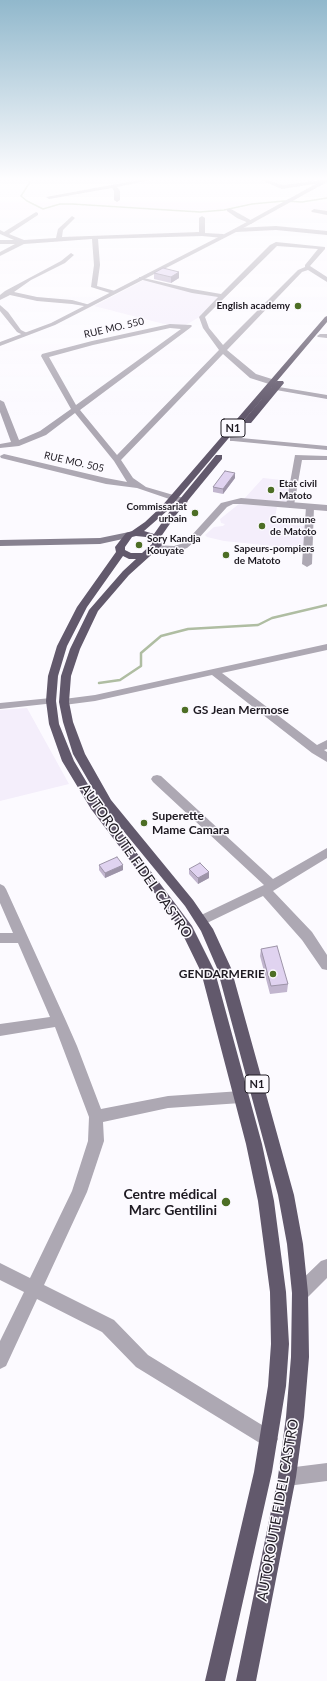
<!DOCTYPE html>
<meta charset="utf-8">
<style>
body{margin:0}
canvas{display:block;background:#fcfaff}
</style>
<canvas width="327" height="1681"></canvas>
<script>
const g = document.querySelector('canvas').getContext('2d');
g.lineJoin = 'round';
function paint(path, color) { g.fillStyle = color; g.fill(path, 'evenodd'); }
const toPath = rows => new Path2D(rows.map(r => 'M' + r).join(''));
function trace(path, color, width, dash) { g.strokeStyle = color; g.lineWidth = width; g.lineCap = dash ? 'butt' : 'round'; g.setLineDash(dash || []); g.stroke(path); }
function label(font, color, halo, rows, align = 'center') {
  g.font = font + ' Lato,sans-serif'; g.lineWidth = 3; g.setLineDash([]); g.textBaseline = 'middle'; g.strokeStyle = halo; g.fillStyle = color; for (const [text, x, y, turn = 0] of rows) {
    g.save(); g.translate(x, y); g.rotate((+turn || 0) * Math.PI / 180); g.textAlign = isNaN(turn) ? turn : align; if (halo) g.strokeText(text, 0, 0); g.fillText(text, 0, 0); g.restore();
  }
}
const built = toPath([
 [146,279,219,296,201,316,184,326,164,324,94,306],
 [263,478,292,481,287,502,244,499],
 [239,504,277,507,274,523,306,526,303,549,224,541,207,537,205,535,214,527,223,526,225,524,221,523,220,519],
 [27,708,69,784,0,801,0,710]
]);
const streamFar1 = toPath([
 [27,180,30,182,21,196,27,201,43,209,60,204,72,204,200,212,224,210,252,204,284,201,302,202,327,198]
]);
const stream = toPath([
 [99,683,120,680,141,666,141,653,161,636,188,629,258,625,272,618,327,605]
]);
const minor = toPath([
 [139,180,151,180,117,187,120,191,120,200,117,202,114,200,114,191,112,188,49,199,46,197,139,180],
 [260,180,268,180,282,185,322,180,327,180,327,182,282,189,260,180],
 [227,209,231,209,254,222,251,224,237,218,227,211,227,209],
 [314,209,327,211,327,215,312,212,311,211,314,209],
 [36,212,38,213,38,215,9,234,24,240,56,238,58,229,72,216,75,218,63,230,62,237,199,232,199,218,202,216,205,218,205,233,223,234,226,236,223,238,202,236,98,239,100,265,97,286,115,291,116,292,113,294,91,287,94,265,92,239,24,244,0,256,0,252,15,244,0,244,0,240,14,240,0,234,0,230,4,232,36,212],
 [276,226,327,231,327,235,276,230,236,232,233,230,236,228,276,226],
 [276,242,325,247,325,249,310,266,327,277,327,282,308,270,302,272,227,350,256,374,275,380,275,384,269,384,250,378,223,354,121,460,133,478,146,487,187,499,188,501,187,503,181,503,137,488,106,484,1,458,0,456,4,454,106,478,127,482,114,461,75,413,46,435,19,446,0,448,0,444,11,442,0,412,0,400,4,402,19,440,40,431,71,409,41,356,42,354,92,341,170,324,191,325,192,326,190,328,80,410,117,455,219,350,203,328,199,317,218,297,192,293,139,279,139,277,192,289,221,294,270,245,276,242],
 [277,246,318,249,305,265,305,267,298,270,223,345,209,328,205,317,277,246],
 [170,328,181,329,76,405,49,357,93,345,170,328],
 [71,253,74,255,65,263,31,280,14,292,37,297,72,300,90,305,90,307,72,304,37,301,10,295,0,300,0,295,5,291,61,261,71,253],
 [0,305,8,312,21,330,27,333,27,335,23,335,17,332,0,311,0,305],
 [320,334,327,334,327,338,318,337,317,336,320,334],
 [273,386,327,395,327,399,276,390,273,390,273,386],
 [230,437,327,446,327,450,233,441,230,441,230,437],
 [295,455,327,456,327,460,302,460,294,505,290,508,286,505,295,455],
 [310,504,314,507,312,564,307,567,302,564,306,507,310,504],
 [327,644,327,650,222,673,317,745,327,740,327,749,324,750,327,752,327,762,312,753,212,675,95,701,64,705,59,702,64,699,95,695,327,644],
 [51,698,56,701,55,703,0,709,0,703,51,698],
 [157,775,161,776,273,879,327,848,327,858,273,891,312,932,327,955,327,970,322,969,302,940,263,896,207,923,202,925,197,923,196,920,197,917,264,885,153,782,151,779,153,776,157,775],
 [0,884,4,886,6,889,66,1021,77,1046,101,1109,168,1096,241,1091,246,1092,248,1097,246,1102,241,1103,168,1108,103,1122,104,1141,87,1192,44,1285,114,1320,148,1355,275,1433,278,1439,275,1445,269,1448,263,1445,136,1367,102,1332,37,1299,6,1366,0,1369,0,1341,24,1292,0,1280,0,1263,30,1278,72,1191,88,1141,89,1117,55,1027,0,1036,0,1024,50,1017,18,943,0,943,0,933,13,933,0,903,0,884],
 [327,1259,327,1278,306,1299,300,1301,294,1299,292,1293,294,1287,321,1261,327,1259],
 [327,1463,327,1481,287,1486,280,1484,278,1477,280,1470,287,1468,327,1463]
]);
const tertiary = toPath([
 [323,180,327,180,327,182,238,231,55,325,0,346,0,342,51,323,234,229,323,180],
 [241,498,327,505,327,511,241,504,233,504,227,507,198,539,187,548,175,552,154,551,149,548,154,545,174,546,181,544,192,535,221,503,241,498]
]);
const secondary = toPath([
 [129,532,132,533,133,535,132,537,100,544,0,546,0,540,100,538,129,532]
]);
const trunk = toPath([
 [327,316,327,322,167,511,144,531,154,534,170,511,216,455,222,455,222,459,176,515,160,538,162,545,160,547,129,575,98,611,80,649,71,676,69,702,73,722,85,754,111,800,193,900,213,929,231,968,294,1195,303,1244,308,1293,309,1357,304,1417,296,1477,256,1681,236,1681,278,1477,286,1417,291,1357,292,1293,287,1244,278,1195,217,968,201,931,185,906,103,806,73,754,63,722,59,702,61,676,70,649,89,610,123,571,136,559,129,559,123,556,87,607,67,646,58,676,56,701,59,724,74,761,99,803,177,906,192,926,215,972,262,1144,274,1201,286,1292,289,1344,286,1386,272,1472,225,1681,205,1681,254,1472,268,1386,271,1344,270,1292,258,1201,246,1144,201,972,182,933,169,912,91,809,62,761,49,724,46,701,48,676,57,646,77,607,116,552,115,547,126,533,132,531,145,522,161,507,325,317,327,316],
 [136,536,146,537,152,539,152,544,142,553,131,553,125,550,125,547,132,537,136,536],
 [277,381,283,381,284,383,251,423,245,423,245,419,277,381]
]);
const wall = toPath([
 [179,272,179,278,171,283,154,279,154,273],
 [235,478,223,494,213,492,213,487],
 [99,865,123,870,105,878,99,870],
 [189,869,209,872,209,878,198,884,189,874],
 [261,949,288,984,287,992,270,994,260,956]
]);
const shadedWall = toPath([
 [179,272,179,278,171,283,171,277],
 [235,473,235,478,223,494,223,489],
 [123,865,123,870,105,878,105,873],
 [209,872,209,878,198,884,198,878]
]);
const building = toPath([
 [163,268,179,272,171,277,154,273,163,268],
 [225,471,235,473,223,489,213,487,225,471],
 [117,857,123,865,105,873,99,865,117,857],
 [200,863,209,872,198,878,189,869,200,863],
 [277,946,288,984,271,986,261,949,277,946]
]);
const markers = [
 [298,306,4,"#4d6e25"],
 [271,490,4,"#4d6e25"],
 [195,513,4,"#4d6e25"],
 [262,526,4,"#4d6e25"],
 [139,545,4,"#4d6e25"],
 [226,555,4,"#4d6e25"],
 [185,710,4,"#4d6e25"],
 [144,823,4,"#4d6e25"],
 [273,974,4,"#4d6e25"],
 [226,1202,5,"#4d6e25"]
];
const farPoinames = [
 ["English academy",290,306,"right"],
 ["Etat civil",279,484],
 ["Matoto",279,496],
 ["Commissariat",187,507,"right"],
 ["urbain",187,519,"right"],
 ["Commune",270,520],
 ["de Matoto",270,532],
 ["Sory Kandja",147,539],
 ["Kouyate",147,551],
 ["Sapeurs-pompiers",234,549],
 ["de Matoto",234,561]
];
const farStreetnames = [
 ["RUE MO. 550",114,328,-13],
 ["RUE MO. 505",74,462,13]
];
const shields = [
 [233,428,24],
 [257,1084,24]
];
const shieldNames = [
 ["N1",233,428],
 ["N1",257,1084]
];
const poiNames = [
 ["GS Jean Mermose",193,710],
 ["Superette",152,816],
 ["Mame Camara",152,830],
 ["GENDARMERIE",265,974,"right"]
];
const nearStreetnames = [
 ["AUTOROUTE FIDEL CASTRO",136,861,55],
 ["AUTOROUTE FIDEL CASTRO",278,1510,-80]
];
const nearPoinames = [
 ["Centre médical",217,1194],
 ["Marc Gentilini",217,1210]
];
paint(built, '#f4eefb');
trace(streamFar1, '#afbda2', 1.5);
trace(stream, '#afbda2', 2.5);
paint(minor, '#ada8b3');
paint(tertiary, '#ada8b3');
paint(secondary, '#878190');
paint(trunk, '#62596c');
paint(wall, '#c1b5ce');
paint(shadedWall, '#9d94a8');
paint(building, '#e0d3f0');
trace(building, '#9d94a8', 1);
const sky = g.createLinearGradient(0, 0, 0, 415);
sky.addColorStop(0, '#91b8cc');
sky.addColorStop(0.43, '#fefdff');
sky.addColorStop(1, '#fefdff00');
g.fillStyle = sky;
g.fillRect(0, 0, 327, 415);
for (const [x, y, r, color] of markers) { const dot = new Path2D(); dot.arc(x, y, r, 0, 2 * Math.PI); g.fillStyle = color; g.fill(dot); trace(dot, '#fcfaff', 1.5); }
label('bold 10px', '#1e1a22', '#fcfaff', farPoinames, 'left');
label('10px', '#1e1a22', '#fcfaff', farStreetnames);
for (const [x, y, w] of shields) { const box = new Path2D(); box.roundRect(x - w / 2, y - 9, w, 18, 3); g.fillStyle = '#fcfaff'; g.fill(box); trace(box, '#1e1a22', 1); }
label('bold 11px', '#1e1a22', null, shieldNames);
label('bold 12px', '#1e1a22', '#fcfaff', poiNames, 'left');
label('14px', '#1e1a22', '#fcfaff', nearStreetnames);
label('bold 14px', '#1e1a22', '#fcfaff', nearPoinames, 'right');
</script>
